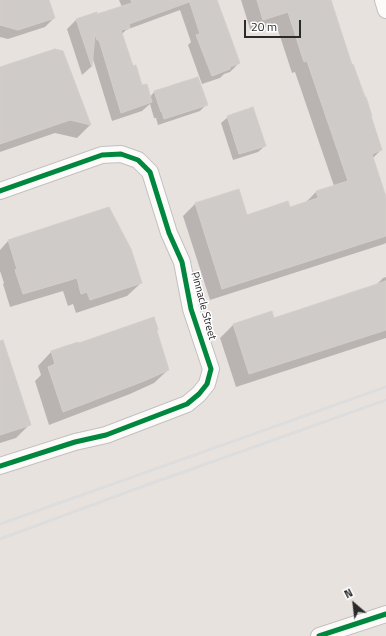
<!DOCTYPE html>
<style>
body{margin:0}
#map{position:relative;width:386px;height:636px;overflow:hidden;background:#e8e2df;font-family:"Titillium Web",sans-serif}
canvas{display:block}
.north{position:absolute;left:334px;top:584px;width:40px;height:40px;-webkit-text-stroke:3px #fff;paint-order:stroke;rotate:332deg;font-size:11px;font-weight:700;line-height:16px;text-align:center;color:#2a2a2a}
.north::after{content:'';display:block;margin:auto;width:14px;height:18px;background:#2a2a2a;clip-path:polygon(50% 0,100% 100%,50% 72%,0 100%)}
.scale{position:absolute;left:244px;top:20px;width:57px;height:18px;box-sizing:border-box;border:2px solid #2a2a2a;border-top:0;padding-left:5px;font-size:12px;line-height:14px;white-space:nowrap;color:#2a2a2a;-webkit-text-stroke:3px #fff;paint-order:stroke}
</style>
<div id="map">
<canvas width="386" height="636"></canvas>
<div class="north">N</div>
<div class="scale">20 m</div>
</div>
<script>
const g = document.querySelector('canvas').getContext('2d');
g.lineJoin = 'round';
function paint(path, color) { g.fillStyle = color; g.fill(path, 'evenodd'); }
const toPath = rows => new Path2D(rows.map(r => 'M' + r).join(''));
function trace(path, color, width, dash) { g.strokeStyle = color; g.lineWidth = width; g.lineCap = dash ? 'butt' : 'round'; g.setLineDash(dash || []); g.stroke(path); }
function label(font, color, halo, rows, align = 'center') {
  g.font = font + ' "Titillium Web",sans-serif'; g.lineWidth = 3; g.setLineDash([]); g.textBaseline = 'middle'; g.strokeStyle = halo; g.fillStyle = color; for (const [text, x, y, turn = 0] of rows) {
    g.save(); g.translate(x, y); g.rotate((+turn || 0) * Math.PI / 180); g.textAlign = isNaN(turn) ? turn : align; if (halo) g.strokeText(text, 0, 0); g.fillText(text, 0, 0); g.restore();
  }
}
const shadow = toPath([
 [0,0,48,0,54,18,45,27,8,39,0,37],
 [119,0,216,0,239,63,230,72,224,74,220,78,202,84,188,45,191,42,180,10,126,30,122,34,133,67,142,87,150,97,154,92,198,78,206,105,200,111,158,125,156,118,154,118,150,104,142,111,112,121,92,56,91,67,82,75,67,29,76,20,96,13,96,15,122,7],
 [241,0,330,0,381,150,373,158,386,200,386,243,384,244,210,300,183,216,195,204,238,190,246,216,290,208,305,203,317,191,334,186,295,72,292,73,276,24,251,32],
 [0,68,90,125,77,138,55,133,0,152],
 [228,117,265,146,258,152,233,160,221,123],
 [109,208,141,283,127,296,76,313,73,304,68,306,63,291,10,307,3,284,4,283,0,271,0,250,8,241],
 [386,277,386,338,236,387,220,338,233,325,273,319,376,285,383,278],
 [156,331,168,370,154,383,130,394,49,425,35,381,41,375,38,366,51,352,78,343,78,344],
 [0,357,30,424,16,438,0,443]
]);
const building = toPath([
 [0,0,49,0,55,18,18,30,0,25,0,0],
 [131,0,188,0,189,2,129,24,130,28,121,30,133,66,136,65,142,85,147,84,152,102,121,113,99,40,97,40,95,34,92,67,76,19,97,12,97,14,132,3,131,0],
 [189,0,217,0,240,63,230,67,230,69,212,76,196,35,200,34,189,0],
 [257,0,331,0,352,65,353,64,365,97,366,97,372,116,371,116,382,150,372,154,386,197,386,236,222,289,195,203,239,189,247,215,288,201,290,207,318,198,316,191,348,181,307,61,304,62,288,12,263,20,257,0],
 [55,49,63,51,91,125,70,120,0,144,0,67,55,49],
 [198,77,208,105,164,119,162,112,161,112,154,91,198,77],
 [253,107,266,146,239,154,227,116,253,107],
 [109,207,131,249,142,283,90,300,87,292,81,294,77,278,23,294,15,270,17,269,8,240,109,207],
 [386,281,386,330,249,374,233,324,272,311,274,318,386,281],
 [154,317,158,329,157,331,169,370,144,381,63,412,48,367,55,364,51,351,78,342,79,343,154,317],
 [3,340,31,425,0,435,0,341,3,340]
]);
const street = toPath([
 [383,0,386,10],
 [0,191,102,155,121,154,138,160,150,172,169,233,182,262,191,309,211,369,207,384,199,394,187,404,106,435,75,442,0,466],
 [319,636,386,614]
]);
const rail = toPath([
 [0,524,386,387],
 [0,539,130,491,386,400]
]);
const cycleway = toPath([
 [0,191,102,155,121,154,138,160,150,172,169,233,182,262,191,309,211,369,207,384,199,394,187,404,106,435,75,442,0,466],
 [319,636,386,614]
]);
const streetNames = [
 ["Pinnacle Street",203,306,75]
];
paint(shadow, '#0003');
paint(building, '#cfcbc8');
trace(building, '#d3cecb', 1);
trace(street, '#c1c0c1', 18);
trace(street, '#fcfbfa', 16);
trace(rail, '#ddddde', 3);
trace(cycleway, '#00873e', 5);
label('11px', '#2a2a2a', '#fff', streetNames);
</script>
